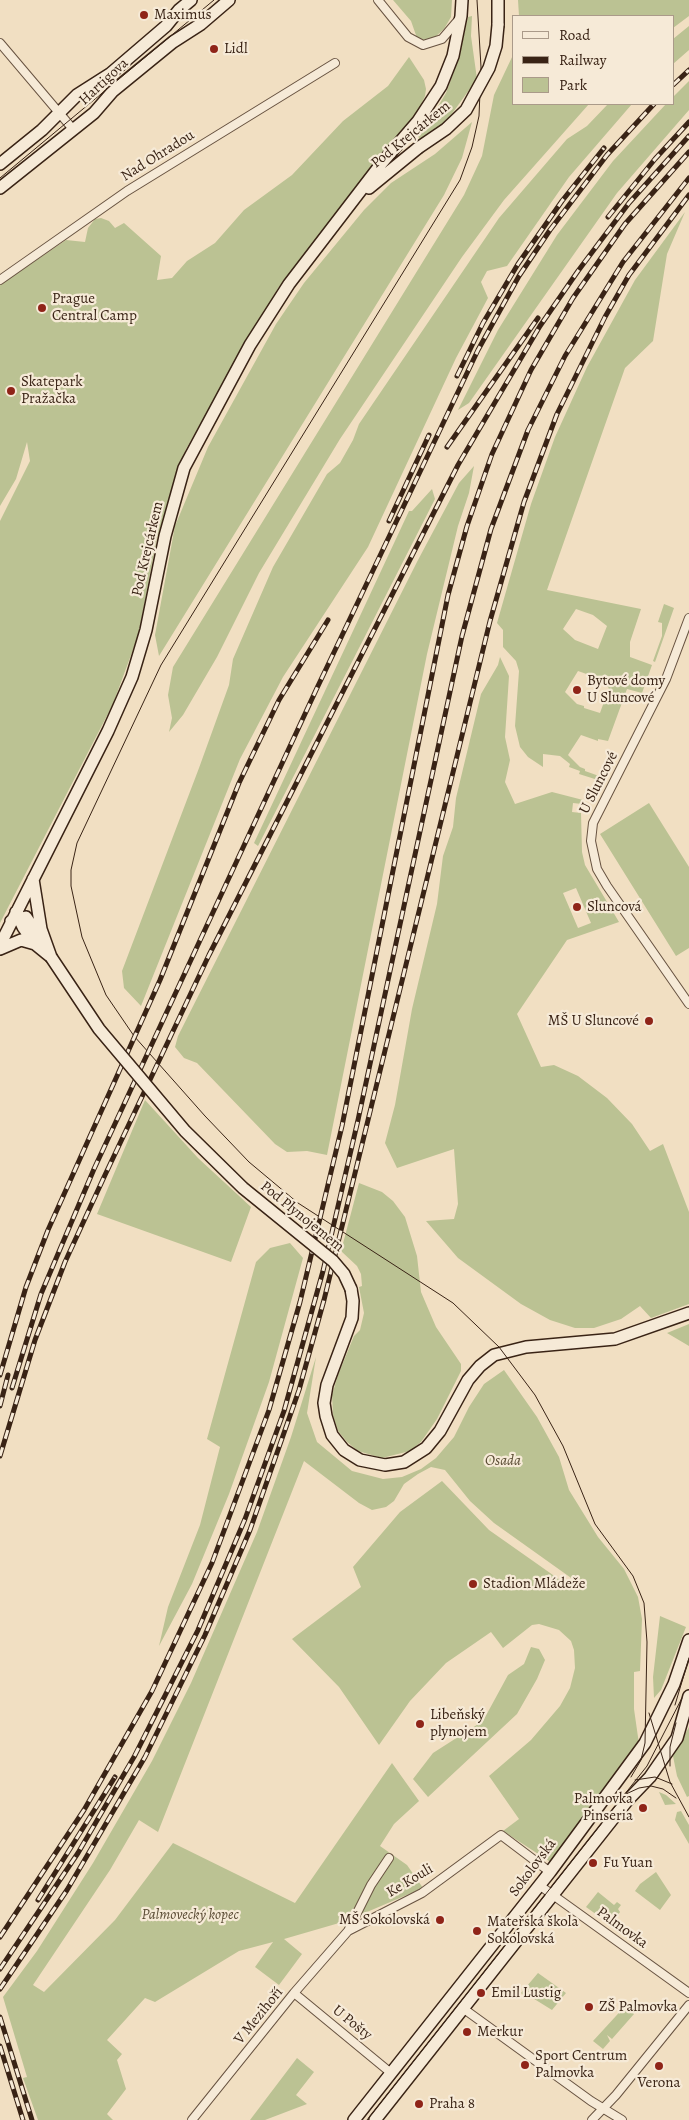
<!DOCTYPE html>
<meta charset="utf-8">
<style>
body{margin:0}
#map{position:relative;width:689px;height:2120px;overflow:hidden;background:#f1dfc2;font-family:Alegreya,serif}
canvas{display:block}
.legend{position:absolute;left:512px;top:15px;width:162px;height:90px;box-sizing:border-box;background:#f6ead7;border:1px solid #aa9a89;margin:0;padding:6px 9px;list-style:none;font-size:15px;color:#392315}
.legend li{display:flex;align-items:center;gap:10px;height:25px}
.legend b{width:25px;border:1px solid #aa9a89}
</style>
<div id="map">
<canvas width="689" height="2120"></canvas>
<ul class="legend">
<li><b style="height:6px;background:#f6ead7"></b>Road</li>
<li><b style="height:6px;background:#392315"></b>Railway</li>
<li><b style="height:14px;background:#bbc293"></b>Park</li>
</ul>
</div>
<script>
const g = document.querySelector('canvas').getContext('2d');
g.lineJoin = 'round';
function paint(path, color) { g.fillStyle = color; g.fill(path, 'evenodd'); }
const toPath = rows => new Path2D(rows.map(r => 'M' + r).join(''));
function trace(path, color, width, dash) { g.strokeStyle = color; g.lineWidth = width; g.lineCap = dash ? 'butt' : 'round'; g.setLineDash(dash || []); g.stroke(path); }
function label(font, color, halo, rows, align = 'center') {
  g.font = font + ' Alegreya,serif'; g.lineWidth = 4.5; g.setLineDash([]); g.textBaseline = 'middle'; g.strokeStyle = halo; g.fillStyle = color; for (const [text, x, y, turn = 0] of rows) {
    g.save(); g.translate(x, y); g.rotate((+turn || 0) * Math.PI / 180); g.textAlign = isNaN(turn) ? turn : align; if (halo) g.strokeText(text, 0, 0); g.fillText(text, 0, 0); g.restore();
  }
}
const green = toPath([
 [393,0,452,0,451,17,444,29,434,38,426,40,417,38,411,21],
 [518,0,689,0,689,16,673,28,673,16,519,16],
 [472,16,471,36,477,79,451,115,433,133,420,140,418,136,428,123,446,93,459,58,468,17],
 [689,26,689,50,673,64,673,39],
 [513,55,513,104,589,104,504,200,462,257,340,439,259,573,217,657,183,715,169,732,172,718,168,695,173,667,464,195,482,156,494,95],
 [409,57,424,80,426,89,425,96,419,109,332,225,278,288,186,449,157,538,138,636,113,704,0,923,0,521,30,461,27,442,16,479,0,506,0,285,66,240,85,242,88,228,95,219,101,218,109,221,115,228,124,223,161,256,157,280,172,278,187,261,215,243,244,210,292,175,343,121,388,86],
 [689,81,689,110,617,193,469,403,458,410,498,330,557,235,613,161,666,104,673,104,673,97],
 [608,104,632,104,569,177,507,266,487,271,481,282,488,298,456,358,368,547,283,677,240,759,141,1006,124,988,122,971,199,768,229,685,233,659,273,567,327,474,340,463,353,440,359,424,499,218,567,139,587,126],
 [472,122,462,158,444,195,159,656,155,635,175,526,208,447,276,324,304,283,364,210,391,183,435,154],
 [685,212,667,254,653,341,625,368,547,590,641,609,630,642,630,657,652,665,642,693,627,689,608,741,598,739,598,741,581,735,568,755,580,767,585,769,585,771,599,776,598,780,579,774,580,771,569,767,570,764,560,756,543,754,543,767,528,757,520,747,515,726,519,671,516,661,503,647,503,630,497,623,531,504,555,437,587,367,635,280],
 [576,609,593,615,607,626,598,649,575,640,563,629],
 [578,671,595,677,609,688,600,713,584,708,584,706,577,704,565,692],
 [474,466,469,493,458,526,427,654,327,1155,307,1151,287,1152,275,1144,197,1063,184,1058,175,1047,178,1036,418,560,459,483],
 [432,489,435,499,258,846,254,843,409,511,412,511],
 [664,604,674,608,655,662,653,661,662,636,662,623,658,622],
 [500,657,509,676,505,737,510,760,505,782,515,804,552,792,583,800,582,804,573,803,572,812,581,813,582,852,585,865,619,922,567,940,517,1014,541,1067,554,1065,578,1076,607,1098,632,1124,650,1151,663,1144,689,1212,689,1304,651,1318,640,1306,621,1319,594,1328,575,1328,550,1320,521,1304,458,1258,426,1221,454,1219,458,1204,454,1149,397,1168,385,1143,395,1105,412,1009,437,904,443,856,453,827,456,798,481,694,498,665],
 [576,888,591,923,578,928,563,893],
 [649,803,689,867,689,948,676,956,600,834],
 [145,1100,198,1158,251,1207,231,1262,97,1214],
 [359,1183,382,1192,393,1201,405,1217,417,1256,421,1292,436,1327,461,1364,461,1371,437,1419,421,1442,410,1451,382,1458,358,1451,347,1442,338,1431,333,1415,332,1395,338,1375,354,1336,360,1330,364,1313,359,1287,362,1286,361,1274,357,1266,341,1251],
 [290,1243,303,1258,269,1382,229,1494,192,1584,159,1646,168,1607,200,1525,220,1447,207,1439,256,1262,270,1248],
 [689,1324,689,1346,667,1333],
 [316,1357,307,1413,317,1442,352,1471,383,1479,402,1477,421,1469,436,1458,454,1437,469,1407,484,1384,504,1370,537,1417,559,1457,569,1490,598,1537,624,1569,638,1597,642,1619,640,1671,634,1672,634,1709,639,1744,552,1863,503,1831,519,1819,489,1776,531,1740,560,1706,570,1688,575,1668,574,1650,571,1641,559,1630,539,1624,532,1625,503,1648,491,1632,446,1663,410,1701,379,1745,339,1687,292,1639,361,1587,353,1567,400,1512,442,1481,489,1530,570,1587,574,1580,494,1523,470,1501,445,1470,431,1467,418,1474,404,1484,394,1501,386,1507,372,1510,359,1503,304,1461,158,1832,139,1820,110,1870,33,1985,44,1992,115,1920,173,1843,295,1903,392,1763,419,1801,394,1824,380,1846,407,1865,423,1888,346,1921,284,1939,302,1954,279,1985,255,1967,273,1942,239,1951,155,2002,145,1998,107,2040,122,2054,117,2060,126,2089,107,2114,113,2120,38,2120,23,2078,27,2077,3,1997,37,1951,93,1863,152,1761,191,1683,257,1532,291,1437],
 [660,1616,686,1627,661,1690,654,1698,653,1677],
 [531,1647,539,1649,545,1660,537,1679,517,1714,428,1797,413,1779,433,1753,483,1721,508,1675,524,1664],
 [689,1727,689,1796,687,1797,677,1776,673,1756],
 [659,1792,666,1795,676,1804,665,1805],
 [681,1811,689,1825,689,1844,675,1820,677,1812],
 [656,1872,671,1895,660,1910,635,1891,640,1884],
 [598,1892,614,1905,617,1902,621,1905,618,1909,620,1912,611,1925,586,1907],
 [538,1973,566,1993,552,2010,531,1997,528,1999,521,1993],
 [627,2004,634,2014,612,2039,607,2035,610,2041,603,2049,593,2041],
 [297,2058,314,2072,296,2095,307,2104,265,2120,250,2120]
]);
const street = toPath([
 [378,0,408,37,423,45,442,39,460,18],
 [0,43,72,128],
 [0,280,127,191,335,63],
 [689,618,666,679,593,823,591,841,597,869,607,886,689,1004],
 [539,1885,689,1993],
 [348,1931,422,1893,501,1835,550,1872],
 [294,1993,391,2073],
 [464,2009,591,2101,622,2120],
 [192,2120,294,1993,348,1931,371,1885,389,1858],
 [592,2120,616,2095,689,2005]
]);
const secondary = toPath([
 [498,0,498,25],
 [0,164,42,130,77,95,110,74,166,26,179,10,191,0],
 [0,188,94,113,113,91,173,42,201,24,229,0],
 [369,188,418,148],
 [33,879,41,929,51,957],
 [16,912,23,927,35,944,51,957],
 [11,921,26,917,40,938],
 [0,945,108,731,132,677,146,630,165,536,184,468,250,345,289,284,381,164,418,121,441,86,453,56,461,16,462,0],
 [0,949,21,940,35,944],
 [351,1289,353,1301,352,1318,327,1385,324,1403,326,1416,332,1435,344,1450,360,1460,385,1465,404,1462,426,1448,440,1431,468,1380,480,1366,494,1355,526,1347,615,1339,689,1313],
 [354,2120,550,1872,645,1743,674,1684,689,1640],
 [375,2120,627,1801,650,1777,677,1738,689,1696]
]);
const tram = toPath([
 [477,0,481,67,479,116,472,147,460,180,161,665,77,843,71,870,71,886,82,937,106,995,134,1036,205,1116,249,1162,298,1203,453,1303,499,1347,535,1395,563,1446,595,1524,633,1576,644,1603,647,1642,645,1743,641,1760,631,1777],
 [0,178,214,0],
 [675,1705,689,1658],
 [649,1713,670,1782,689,1817],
 [670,1766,670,1747,676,1723],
 [635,1780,655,1777,672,1784],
 [626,1794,639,1788,651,1786,663,1789,676,1798],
 [367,2120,647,1766,682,1698]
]);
const rail = toPath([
 [673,85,689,70],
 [608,217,655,159,689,122],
 [457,376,483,323,518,264,562,201,604,148],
 [447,447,538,318],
 [389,521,429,435],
 [0,1375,26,1287,48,1230,160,980,239,783,279,700,328,620],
 [12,1388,41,1294,94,1169,317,688,478,350,519,276,550,230,607,155,654,104],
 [0,1406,8,1375],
 [0,1456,35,1340,65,1262,105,1175,209,955,458,465,540,326,578,271,629,203,689,136],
 [38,1900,115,1777],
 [0,1937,84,1810,152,1691,212,1563,269,1410,300,1302,342,1126,448,595,467,526,492,454,531,370,573,298,625,224,689,152],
 [0,1969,78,1853,134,1757,198,1630,245,1519,284,1411,323,1271,358,1120,462,636,491,529,528,430,565,356,623,262,689,178],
 [0,1989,67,1890,145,1757,205,1635,250,1530,299,1390,324,1300,490,621,524,502,557,414,605,317,629,275,689,195],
 [0,2017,32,2120],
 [0,2046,23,2120]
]);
const secondaryBridge = toPath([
 [418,148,446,129,466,110,489,68,496,46,498,25],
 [51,957,99,1029,185,1131,243,1188,333,1261,344,1274,351,1289]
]);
const markers = [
 [144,15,5,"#8f2418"],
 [214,49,5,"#8f2418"],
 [42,308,5,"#8f2418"],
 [11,391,5,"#8f2418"],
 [577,690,5,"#8f2418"],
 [577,907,5,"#8f2418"],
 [649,1021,5,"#8f2418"],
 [473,1584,5,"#8f2418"],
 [420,1724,5,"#8f2418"],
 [643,1808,5,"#8f2418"],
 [593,1863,5,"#8f2418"],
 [440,1920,5,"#8f2418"],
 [477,1931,5,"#8f2418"],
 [481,1993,5,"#8f2418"],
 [589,2007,5,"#8f2418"],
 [467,2032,5,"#8f2418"],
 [525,2065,5,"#8f2418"],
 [659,2066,5,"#8f2418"],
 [419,2104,5,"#8f2418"]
];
const poiNames = [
 ["Maximus",154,15],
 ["Lidl",224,49],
 ["Prague",52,299],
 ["Central Camp",52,316],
 ["Skatepark",21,382],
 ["Pražačka",21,399],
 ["Bytové domy",587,681],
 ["U Sluncové",587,698],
 ["Sluncová",587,907],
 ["MŠ U Sluncové",639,1021,"right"],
 ["Stadion Mládeže",483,1584],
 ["Libeňský",430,1715],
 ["plynojem",430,1732],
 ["Palmovka",633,1799,"right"],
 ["Pinseria",633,1816,"right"],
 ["Fu Yuan",603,1863],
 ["MŠ Sokolovská",430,1920,"right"],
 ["Mateřská škola",487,1922],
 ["Sokolovská",487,1939],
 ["Emil Lustig",491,1993],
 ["ZŠ Palmovka",599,2007],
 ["Merkur",477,2032],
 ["Sport Centrum",535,2056],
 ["Palmovka",535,2073],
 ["Verona",659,2083,"center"],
 ["Praha 8",429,2104]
];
const streetNames = [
 ["Hartigova",104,82,-43],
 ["Pod Krejcárkem",411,135,-39],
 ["Nad Ohradou",158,156,-32],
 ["Pod Krejcárkem",148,549,-77],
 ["U Sluncové",599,783,-63],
 ["Pod Plynojemem",302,1217,39],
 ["Sokolovská",533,1868,-53],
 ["Ke Kouli",410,1881,-31],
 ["Palmovka",622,1928,36],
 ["V Mezihoří",259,2016,-51],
 ["U Pošty",352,2023,39]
];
const parkNames = [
 ["Osada",503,1461],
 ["Palmovecký kopec",190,1915]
];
paint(green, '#bbc293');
trace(street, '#675240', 10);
trace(secondary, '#392315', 14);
trace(street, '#f6ead7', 8);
trace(secondary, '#f6ead7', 11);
trace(tram, '#392315', 1);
trace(rail, '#392315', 5);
trace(rail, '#f6ead7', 3, [9]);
trace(secondaryBridge, '#392315', 14, []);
trace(secondaryBridge, '#f6ead7', 11);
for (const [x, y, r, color] of markers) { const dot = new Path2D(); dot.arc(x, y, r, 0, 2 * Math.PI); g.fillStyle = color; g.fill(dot); trace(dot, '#f6ead7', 2); }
label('15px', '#392315', '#f6ead7', poiNames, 'left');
label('15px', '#392315', '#f6ead7', streetNames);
label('italic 15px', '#5a4b34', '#f6ead7', parkNames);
</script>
